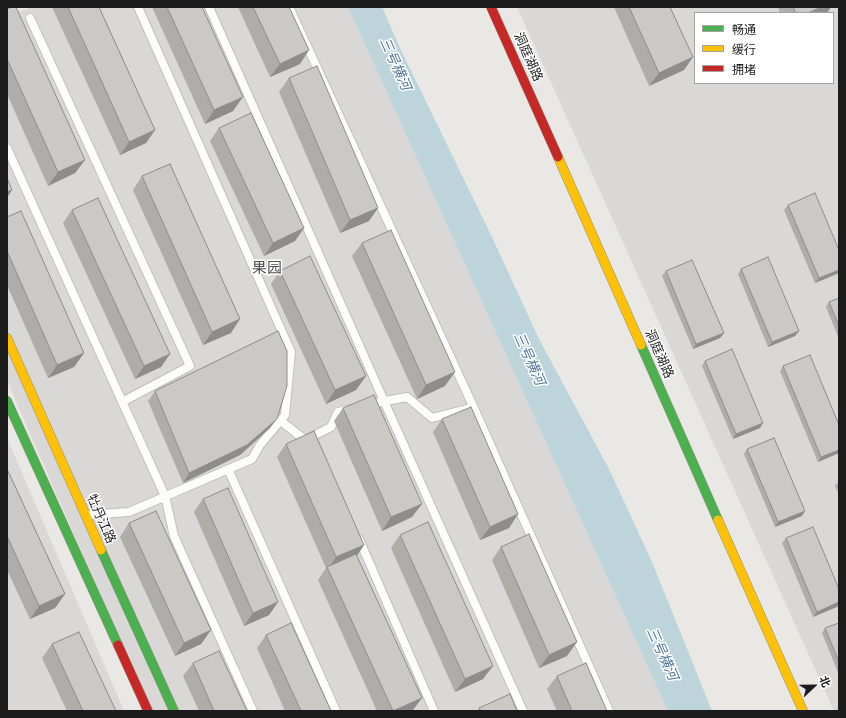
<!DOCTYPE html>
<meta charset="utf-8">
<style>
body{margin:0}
#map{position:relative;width:846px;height:718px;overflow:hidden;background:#eae8e5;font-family:Cabin,"Noto Sans SC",sans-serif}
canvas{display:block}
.frame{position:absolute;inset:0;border:8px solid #1c1c1c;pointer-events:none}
.legend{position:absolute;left:694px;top:12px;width:140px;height:72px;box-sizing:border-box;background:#fff;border:1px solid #a4a4a4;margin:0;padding:5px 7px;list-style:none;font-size:12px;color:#1c1c1c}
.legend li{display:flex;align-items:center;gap:8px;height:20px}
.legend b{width:20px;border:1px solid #a4a4a4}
.north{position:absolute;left:794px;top:666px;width:40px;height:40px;-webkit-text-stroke:3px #fff;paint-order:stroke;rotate:68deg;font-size:11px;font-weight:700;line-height:16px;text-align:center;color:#1c1c1c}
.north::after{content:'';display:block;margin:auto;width:14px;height:18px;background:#1c1c1c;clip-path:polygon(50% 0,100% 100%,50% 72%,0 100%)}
</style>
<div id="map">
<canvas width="846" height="718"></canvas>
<div class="frame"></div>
<ul class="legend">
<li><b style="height:5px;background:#4caf50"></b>畅通</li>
<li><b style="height:5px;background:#ffc107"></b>缓行</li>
<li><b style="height:5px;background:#c62828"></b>拥堵</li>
</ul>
<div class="north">北</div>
</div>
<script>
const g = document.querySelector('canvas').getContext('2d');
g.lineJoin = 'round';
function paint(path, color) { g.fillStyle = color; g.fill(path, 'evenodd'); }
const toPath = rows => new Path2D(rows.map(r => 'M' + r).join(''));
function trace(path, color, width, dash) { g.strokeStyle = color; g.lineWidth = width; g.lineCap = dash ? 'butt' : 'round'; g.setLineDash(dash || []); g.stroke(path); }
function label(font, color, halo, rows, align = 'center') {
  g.font = font + ' Cabin,"Noto Sans SC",sans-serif'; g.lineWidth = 3; g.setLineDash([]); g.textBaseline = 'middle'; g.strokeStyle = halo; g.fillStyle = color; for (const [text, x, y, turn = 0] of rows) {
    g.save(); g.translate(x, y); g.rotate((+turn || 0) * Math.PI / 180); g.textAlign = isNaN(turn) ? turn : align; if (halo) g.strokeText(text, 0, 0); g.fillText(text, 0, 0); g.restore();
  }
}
const residential = toPath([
 [32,7,348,7,668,711,151,711,7,381,7,16],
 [517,7,839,7,839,711,834,711],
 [695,13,833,13,833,83,695,83],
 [7,438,124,711,7,711]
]);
const water = toPath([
 [348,7,382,7,400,48,491,235,540,341,609,469,652,562,712,711,668,711]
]);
const lane = toPath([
 [209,7,384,401,523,711],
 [289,7,473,406,467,409,432,418,407,397,380,402],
 [30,18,190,366,122,402],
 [7,148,165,496,174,536,253,711],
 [473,406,609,711],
 [281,421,305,440,331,427,338,412,351,409],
 [228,469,336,711],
 [86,515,129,512,252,459,260,445,285,415,291,352,138,7],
 [359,539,434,711]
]);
const fast = toPath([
 [641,345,718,520],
 [7,401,118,645],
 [101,550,174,711]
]);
const slow = toPath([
 [558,157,641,345],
 [7,338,101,550],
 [718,520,803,711]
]);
const jam = toPath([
 [491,7,558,157],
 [118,645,148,711]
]);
const wall = toPath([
 [52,7,99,7,155,130,146,143,120,155],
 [152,7,202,7,233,111,205,124],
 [238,7,289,7,300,64,270,77],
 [614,7,670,7,684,70,649,86],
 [778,7,831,7,827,13,780,13],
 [7,9,85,160,75,173,48,186,7,94],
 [289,78,378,208,369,221,340,233,279,92],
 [219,128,304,228,295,241,264,256,210,141],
 [142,176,231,333,203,345,133,190],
 [788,205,839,250,839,273,815,283,784,210],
 [72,210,170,354,161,367,135,379,63,223],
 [7,217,84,353,74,367,48,378,7,285],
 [362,243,445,386,417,399,352,256],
 [741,269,799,331,795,336,768,347,738,274],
 [280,271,366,376,356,390,326,404,271,284],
 [666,271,724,333,720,338,693,349,662,276],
 [839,298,839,339,826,307,829,302],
 [705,361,763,423,760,428,733,439,702,366],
 [783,366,839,453,818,462,780,371],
 [155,391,270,428,240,455,183,483,148,401],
 [343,408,412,517,382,531,334,421],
 [442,419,518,514,509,528,480,540,433,432],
 [286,444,364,545,357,556,422,698,412,711,377,711,318,580,326,568,277,457],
 [747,449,802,516,775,527,744,454],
 [7,469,65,594,55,608,30,619,7,570],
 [839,481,839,494,835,486],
 [203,499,278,602,269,615,244,626,194,512],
 [129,523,211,630,201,644,175,656,120,537],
 [400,535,483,679,455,692,391,548],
 [786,538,839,589,839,606,813,617,782,543],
 [501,547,567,656,539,668,492,560],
 [839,623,839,675,822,633,825,628],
 [266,635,331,711,285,711,257,648],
 [52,644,116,711,67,711,42,658],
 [193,663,247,711,199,711,183,676],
 [557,676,607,711,557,711,547,689],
 [479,708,517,711,477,711]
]);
const shadedWall = toPath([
 [821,7,831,7,827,13,808,13],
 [309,50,300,64,270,77,280,64],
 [693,57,684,70,649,86,659,73],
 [243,97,233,111,205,124,214,110],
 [155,130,146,143,120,155,129,142],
 [85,160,75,173,48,186,58,172],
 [12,190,7,198,7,192],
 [378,208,369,221,340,233,350,220],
 [304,228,295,241,264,256,273,243],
 [839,270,839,273,815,283,819,278],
 [240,319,231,333,203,345,212,332],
 [799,331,795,336,768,347,772,342],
 [724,333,720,338,693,349,696,344],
 [84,353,74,367,48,378,57,365],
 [170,354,161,367,135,379,144,366],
 [455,372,445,386,417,399,426,385],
 [366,376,356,390,326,404,335,390],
 [277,419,270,428,240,455,183,483,189,473],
 [763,423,760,428,733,439,736,434],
 [839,450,839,453,818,462,821,457],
 [422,504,412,517,382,531,391,517],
 [805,511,802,516,775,527,778,522],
 [518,514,509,528,480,540,490,527],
 [364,545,355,558,328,569,336,557],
 [65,594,55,608,30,619,39,606],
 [278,602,269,615,244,626,253,613],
 [839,602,839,606,813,617,817,612],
 [211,630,201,644,175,656,184,643],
 [577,642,567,656,539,668,549,655],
 [493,666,483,679,455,692,465,679],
 [422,698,412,711,393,711]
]);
const building = toPath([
 [12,7,16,7,85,160,58,172,7,59,7,9,12,7],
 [68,7,99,7,155,130,129,142,68,7],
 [167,7,202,7,243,97,214,110,167,7],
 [253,7,289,7,309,50,280,64,253,7],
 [629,7,670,7,693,57,659,73,629,7],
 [793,7,821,7,808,13,796,13,793,7],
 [317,66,378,208,350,220,289,78,317,66],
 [251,113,304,228,273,243,219,128,251,113],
 [170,164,240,319,212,332,142,176,170,164],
 [7,178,12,190,7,192,7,178],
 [815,193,839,250,839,270,819,278,788,205,815,193],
 [98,198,170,354,144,366,72,210,98,198],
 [21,211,84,353,57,365,7,251,7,217,21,211],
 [391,230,455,372,426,385,362,243,391,230],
 [310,256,366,376,335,390,280,271,310,256],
 [768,257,799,331,772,342,741,269,768,257],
 [692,260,724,333,696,344,666,271,692,260],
 [839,298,839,326,829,302,839,298],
 [278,331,287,351,287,386,277,419,247,445,189,473,155,391,278,331],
 [732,349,763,423,736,434,705,361,732,349],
 [810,355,839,425,839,450,821,457,783,366,810,355],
 [374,395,422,504,391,517,343,408,374,395],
 [471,407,518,514,490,527,442,419,471,407],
 [314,431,364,545,336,557,286,444,314,431],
 [774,438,805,511,778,522,747,449,774,438],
 [7,469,65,594,39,606,7,536,7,469],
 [228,488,278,602,253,613,203,499,228,488],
 [156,511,211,630,184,643,129,523,156,511],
 [428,522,493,666,465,679,400,535,428,522],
 [813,527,839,589,839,602,817,612,786,538,813,527],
 [529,534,577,642,549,655,501,547,529,534],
 [356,554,422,698,393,711,327,567,356,554],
 [291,623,331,711,301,711,266,635,291,623],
 [839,623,839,662,825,628,839,623],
 [79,632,116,711,83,711,52,644,79,632],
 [219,651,247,711,214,711,193,663,219,651],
 [586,663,607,711,572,711,557,676,586,663],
 [510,694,517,711,481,711,479,708,510,694]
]);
const streetNames = [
 ["洞庭湖路",528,57,66],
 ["洞庭湖路",659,354,66],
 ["牡丹江路",101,519,66]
];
const waterNames = [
 ["三号横河",395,64,66],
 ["三号横河",529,359,66],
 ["三号横河",662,654,66]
];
const quarterNames = [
 ["果园",267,269]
];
paint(residential, '#d9d8d6');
paint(water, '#bcd4da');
trace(lane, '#c0bfbd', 10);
trace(fast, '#90917f', 10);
trace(slow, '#90917f', 10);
trace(jam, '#90917f', 10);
trace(lane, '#fcfcfb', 8);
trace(fast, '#4caf50', 9);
trace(slow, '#ffc107', 9);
trace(jam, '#c62828', 9);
paint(wall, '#afadaa');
paint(shadedWall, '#8e8d8b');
paint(building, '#cbc9c6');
trace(building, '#8e8d8b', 1);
label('13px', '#1c1c1c', '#fff', streetNames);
label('italic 14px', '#517699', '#fff', waterNames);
label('15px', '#4f4f4f', '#fff', quarterNames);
</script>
